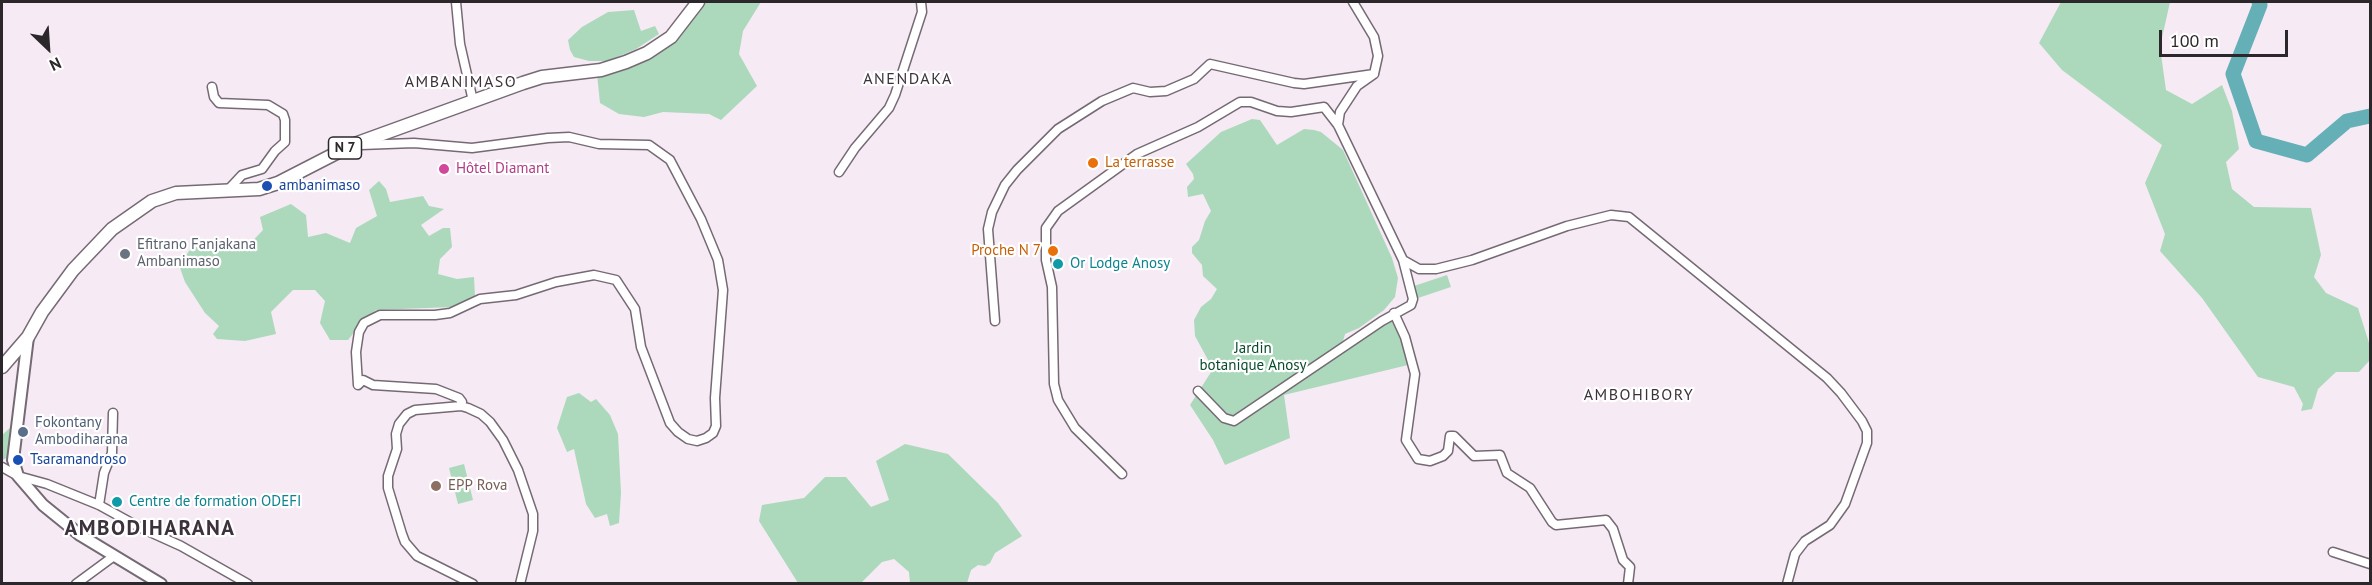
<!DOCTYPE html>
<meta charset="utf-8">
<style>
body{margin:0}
#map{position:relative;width:2372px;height:585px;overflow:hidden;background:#f6eaf5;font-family:"PT Sans",sans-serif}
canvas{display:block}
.frame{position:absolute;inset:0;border:3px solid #2c272b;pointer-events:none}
.north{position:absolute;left:18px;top:18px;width:60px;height:60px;-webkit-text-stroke:4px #fff;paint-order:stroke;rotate:155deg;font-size:16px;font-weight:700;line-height:24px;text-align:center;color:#2c272b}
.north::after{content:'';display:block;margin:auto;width:21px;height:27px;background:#2c272b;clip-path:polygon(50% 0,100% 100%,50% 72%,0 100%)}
.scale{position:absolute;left:2159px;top:30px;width:129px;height:27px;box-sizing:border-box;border:3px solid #2c272b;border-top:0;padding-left:8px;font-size:18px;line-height:21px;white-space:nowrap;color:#2c272b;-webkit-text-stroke:4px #fff;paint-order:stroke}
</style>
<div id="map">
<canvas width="2372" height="585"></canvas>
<div class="frame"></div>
<div class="north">N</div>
<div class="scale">100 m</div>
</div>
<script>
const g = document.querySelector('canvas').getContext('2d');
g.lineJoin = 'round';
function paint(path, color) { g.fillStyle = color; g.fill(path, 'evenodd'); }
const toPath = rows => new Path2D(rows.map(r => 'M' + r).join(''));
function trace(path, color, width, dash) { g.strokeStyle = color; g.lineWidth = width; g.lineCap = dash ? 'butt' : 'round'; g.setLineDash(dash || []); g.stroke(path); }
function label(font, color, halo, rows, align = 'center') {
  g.font = font + ' "PT Sans",sans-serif'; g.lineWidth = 4.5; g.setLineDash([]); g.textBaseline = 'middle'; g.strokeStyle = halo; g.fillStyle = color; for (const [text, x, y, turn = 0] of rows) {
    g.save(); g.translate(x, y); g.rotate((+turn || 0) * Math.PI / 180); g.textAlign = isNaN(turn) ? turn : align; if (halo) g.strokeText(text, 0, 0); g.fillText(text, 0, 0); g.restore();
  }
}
const green = toPath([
 [698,2,761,2,743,31,739,54,757,86,721,120,709,114,663,112,644,117,619,114,600,103,597,74,640,61],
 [2061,2,2170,2,2160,47,2166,90,2192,104,2222,85,2232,111,2239,149,2226,162,2232,189,2254,207,2311,208,2321,255,2314,277,2326,293,2358,308,2370,346,2370,360,2359,372,2336,372,2318,389,2312,409,2301,411,2303,404,2294,387,2258,377,2202,298,2160,251,2165,234,2145,183,2162,145,2062,70,2039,43],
 [634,10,641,31,655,26,659,34,636,49,608,61,589,61,574,57,570,50,568,40,582,27,608,12],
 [1252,119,1260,120,1277,145,1304,129,1314,130,1321,132,1343,150,1392,258,1398,278,1395,297,1384,310,1359,328,1345,334,1341,348,1395,317,1409,361,1408,365,1284,395,1290,438,1225,465,1213,440,1190,405,1213,369,1195,336,1194,320,1201,307,1211,299,1217,289,1203,276,1202,265,1192,253,1192,247,1199,240,1205,221,1211,211,1203,194,1188,197,1187,187,1194,179,1193,174,1186,164,1221,132],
 [379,181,386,189,390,202,423,196,429,206,444,209,421,225,429,236,443,228,450,228,452,247,440,259,438,274,457,279,474,277,475,297,452,307,376,310,365,319,348,340,330,340,320,323,325,301,315,290,293,290,271,312,276,334,245,341,217,339,213,334,219,326,205,313,185,282,179,265,192,247,233,248,244,250,263,230,260,217,291,204,306,215,308,237,326,233,350,243,356,228,377,216,369,190],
 [1447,275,1451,287,1418,298,1414,286],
 [579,393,591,402,596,399,610,415,618,434,621,493,619,523,610,526,607,514,595,518,586,504,574,449,567,452,557,428,567,397],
 [12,426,10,453,9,457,2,460,2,435],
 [905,444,948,454,998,503,1022,536,995,553,990,563,985,566,978,565,971,570,967,583,910,583,909,572,894,559,882,562,861,583,798,583,759,521,762,505,804,498,825,477,846,477,871,507,889,500,876,461],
 [464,464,473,500,458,504,449,468]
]);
const river = toPath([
 [2259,2,2260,5,2233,74,2256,141,2307,155,2347,121,2370,116]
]);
const street = toPath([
 [456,2,460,44,473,101],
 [212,87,214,97,219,103,268,105,283,114,285,120,285,142,275,151,262,169,242,175,228,190],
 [1338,125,1340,112,1357,86,1374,74,1378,56,1374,37,1353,2],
 [361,145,414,143,472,148,548,138,569,137,599,144,649,145,670,160,701,219,718,260,723,290,715,398,716,426,713,433,706,438,697,441,688,439,678,432,670,423,641,347,635,309,616,280,594,275,556,282,516,295,480,299,450,313,435,315,380,315,364,323,359,332,356,352,358,385,363,380,373,385,436,389,459,398,462,402,461,406],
 [839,172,855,148,889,108,895,95,922,12,921,2],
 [1403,260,1419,269,1436,269,1472,260,1567,226,1611,215,1629,217,1827,378,1841,393,1862,421,1867,431,1867,443,1845,504,1830,525,1805,541,1795,554,1787,584],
 [1394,313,1405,337,1415,374,1406,440,1418,459,1430,461,1443,456,1448,451,1450,436,1454,436,1474,456,1500,455,1507,473,1530,488,1552,522,1556,525,1606,520,1613,529,1623,560,1630,567,1628,584],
 [995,321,988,229,992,212,1005,185,1017,170,1058,129,1102,101,1133,88,1150,92,1166,91,1194,79,1210,64,1294,83,1304,84,1374,74],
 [2,467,18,476,47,484,99,505,139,527,181,546,248,584],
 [1122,474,1075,428,1058,400,1054,384,1052,287,1046,260,1046,228,1058,211,1137,154,1198,127,1240,102,1251,102,1277,111,1291,112,1324,107,1338,125,1403,260,1413,299,1411,305,1382,321,1234,421,1224,418,1198,391],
 [99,505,104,473,112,453,113,413],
 [2333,552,2370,564],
 [76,584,114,556],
 [473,584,417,556,405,542,402,534,388,488,388,476,397,449,396,434,399,424,407,414,415,410,461,406,468,408,481,414,490,422,503,440,518,470,533,514,533,531,520,584]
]);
const secondary = toPath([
 [28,337,13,460,18,476,43,505,80,535,161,584]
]);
const primary = toPath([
 [2,367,28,337,42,312,73,270,112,229,152,201,176,193,259,189,278,183,352,145,523,83,542,77,601,70,626,62,647,53,671,37,698,2]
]);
const markers = [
 [1093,163,6,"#e8710a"],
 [444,169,6,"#d1479c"],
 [267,186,6,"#1a4fb4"],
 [1053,251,6,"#e8710a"],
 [125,254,6,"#6b7280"],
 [1058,264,6,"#0f9aa8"],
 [23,432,6,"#5c6f8a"],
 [18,460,6,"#1a4fb4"],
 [436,486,6,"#8d6e63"],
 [117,502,6,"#0f9aa8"]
];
const shields = [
 [345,148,33]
];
const shieldNames = [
 ["N 7",345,148]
];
const foodNames = [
 ["La terrasse",1105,163],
 ["Proche N 7",1041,251,"right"]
];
const hotelNames = [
 ["Hôtel Diamant",456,169]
];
const transitNames = [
 ["ambanimaso",279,186],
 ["Tsaramandroso",30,460]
];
const worshipNames = [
 ["Efitrano Fanjakana",137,245],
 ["Ambanimaso",137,262]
];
const cultureNames = [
 ["Or Lodge Anosy",1070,264],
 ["Centre de formation ODEFI",129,502]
];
const parkNames = [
 ["Jardin",1253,349],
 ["botanique Anosy",1253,366]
];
const serviceNames = [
 ["Fokontany",35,423],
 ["Ambodiharana",35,440]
];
const educationNames = [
 ["EPP Rova",448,486]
];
const neighbourhoodNames = [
 ["ANENDAKA",908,79],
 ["AMBANIMASO",461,82],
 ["AMBOHIBORY",1639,395]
];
const districtNames = [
 ["AMBODIHARANA",150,529]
];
paint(green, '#acd9bb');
trace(river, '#64b0b6', 15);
trace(street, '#756a74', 11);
trace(secondary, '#756a74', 14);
trace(primary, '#756a74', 15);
trace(street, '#fff', 8);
trace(secondary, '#fff', 10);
trace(primary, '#fff', 12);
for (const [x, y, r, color] of markers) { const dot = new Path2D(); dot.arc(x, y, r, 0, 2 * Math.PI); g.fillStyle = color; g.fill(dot); trace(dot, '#fff', 2); }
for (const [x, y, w] of shields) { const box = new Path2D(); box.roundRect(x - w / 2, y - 11, w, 22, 4.5); g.fillStyle = '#fff'; g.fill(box); trace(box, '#2c272b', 1.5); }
label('bold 14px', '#2c272b', null, shieldNames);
label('15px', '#c56008', '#fff', foodNames, 'left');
label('15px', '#b23c85', '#fff', hotelNames, 'left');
label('15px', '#164399', '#fff', transitNames, 'left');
label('15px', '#5b616d', '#fff', worshipNames, 'left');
label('15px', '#0d838f', '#fff', cultureNames, 'left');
label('15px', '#094c2b', '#fff', parkNames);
label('15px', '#4e5e75', '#fff', serviceNames, 'left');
label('15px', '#785e54', '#fff', educationNames, 'left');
g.letterSpacing = '1.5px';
label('16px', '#3c323b', '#fff', neighbourhoodNames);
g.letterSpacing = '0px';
g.letterSpacing = '1.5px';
label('bold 21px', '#3c323b', '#fff', districtNames);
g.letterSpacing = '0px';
</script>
